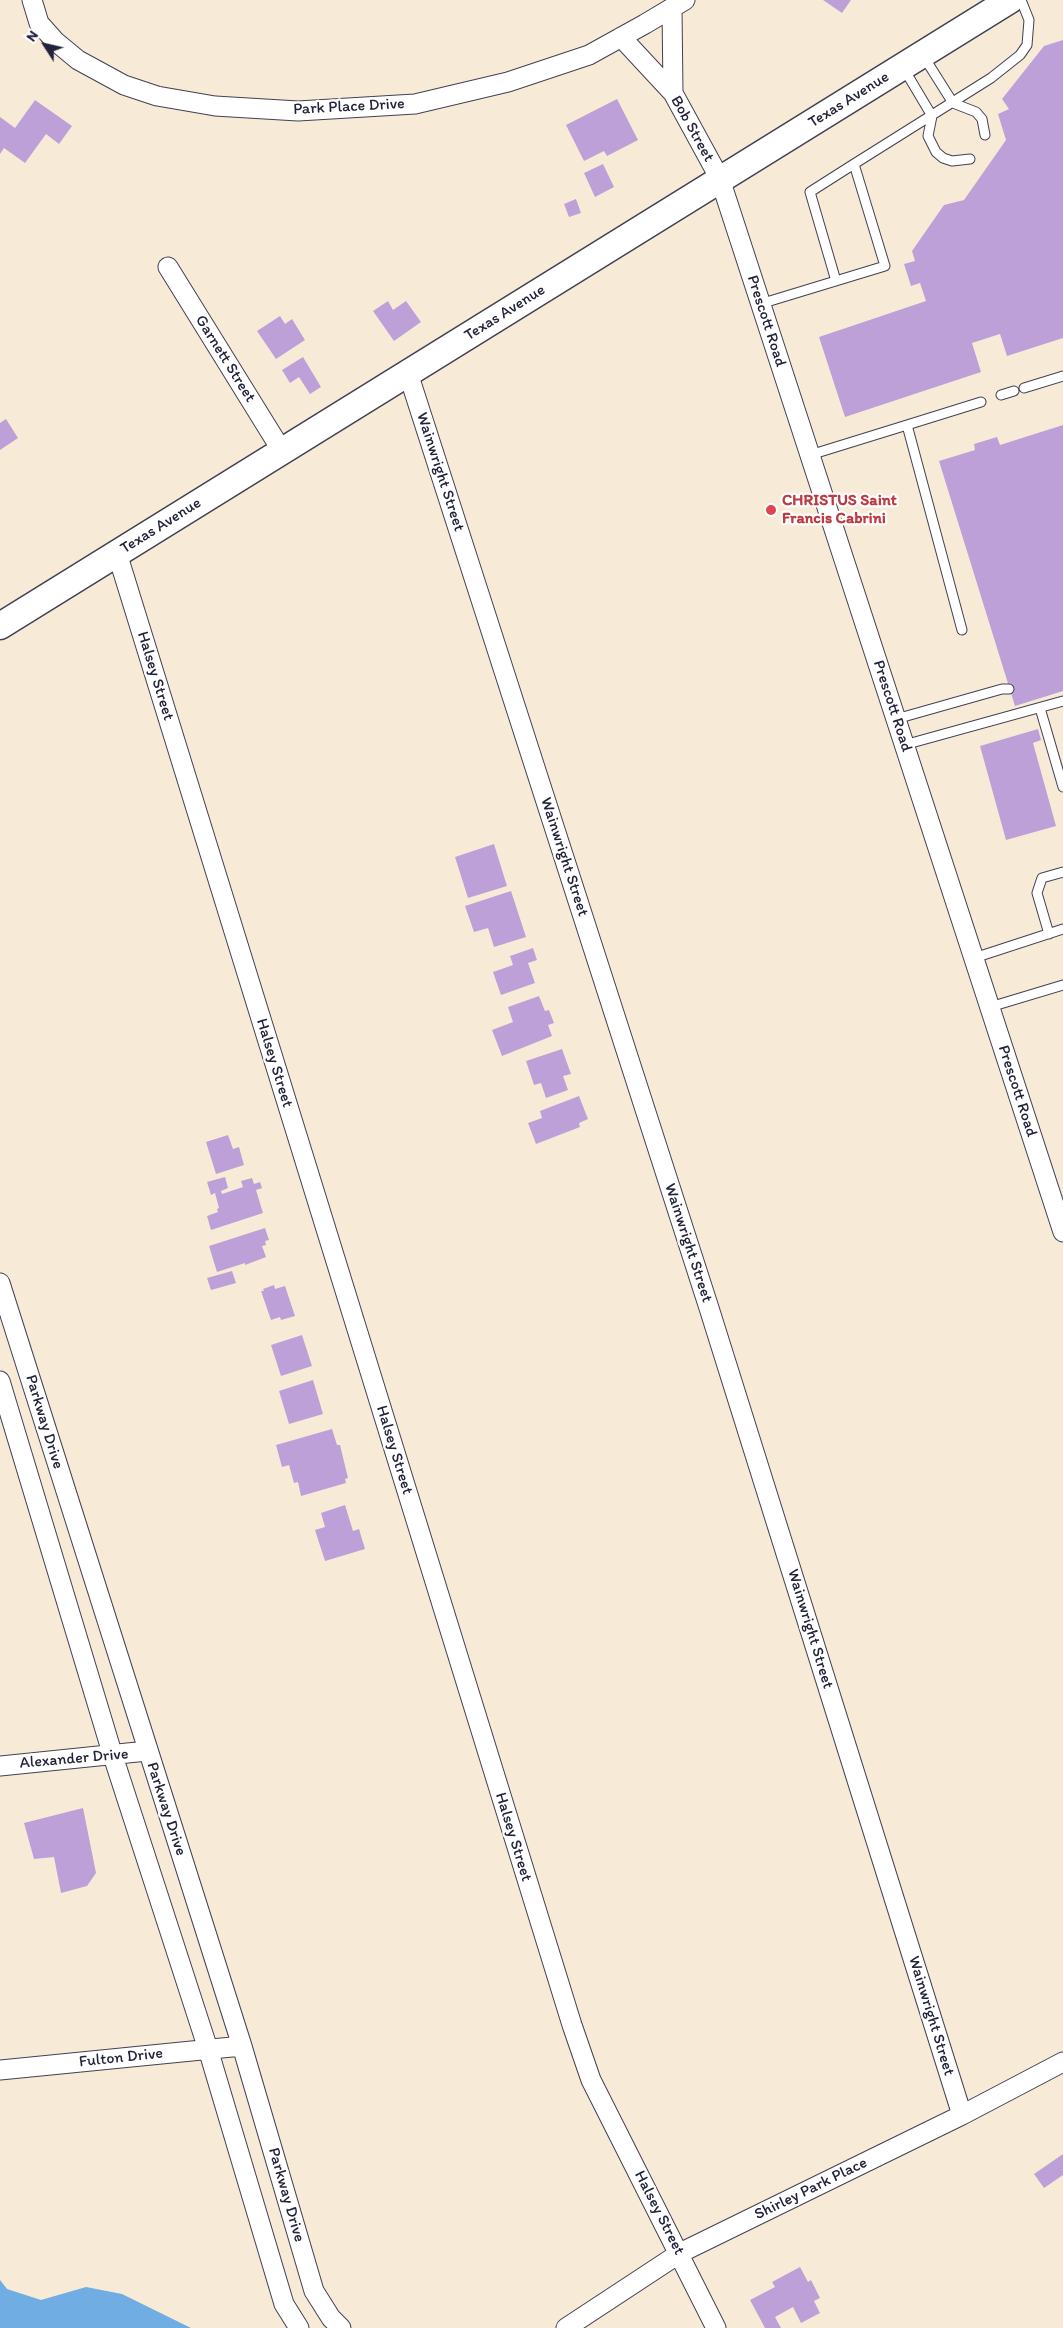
<!DOCTYPE html>
<style>
body{margin:0}
#map{position:relative;width:1063px;height:2328px;overflow:hidden;background:#f7ebd8;font-family:Itim,sans-serif}
canvas{display:block}
.north{position:absolute;left:20px;top:20px;width:50px;height:50px;-webkit-text-stroke:4px #fff;paint-order:stroke;rotate:305deg;font-size:14px;font-weight:700;line-height:20px;text-align:center;color:#22223b}
.north::after{content:'';display:block;margin:auto;width:18px;height:22px;background:#22223b;clip-path:polygon(50% 0,100% 100%,50% 72%,0 100%)}
</style>
<div id="map">
<canvas width="1063" height="2328"></canvas>
<div class="north">N</div>
</div>
<script>
const g = document.querySelector('canvas').getContext('2d');
g.lineJoin = 'round';
function paint(path, color) { g.fillStyle = color; g.fill(path, 'evenodd'); }
const toPath = rows => new Path2D(rows.map(r => 'M' + r).join(''));
function trace(path, color, width, dash) { g.strokeStyle = color; g.lineWidth = width; g.lineCap = dash ? 'butt' : 'round'; g.setLineDash(dash || []); g.stroke(path); }
function label(font, color, halo, rows, align = 'center') {
  g.font = font + ' Itim,sans-serif'; g.lineWidth = 4.5; g.setLineDash([]); g.textBaseline = 'middle'; g.strokeStyle = halo; g.fillStyle = color; for (const [text, x, y, turn = 0] of rows) {
    g.save(); g.translate(x, y); g.rotate((+turn || 0) * Math.PI / 180); g.textAlign = isNaN(turn) ? turn : align; if (halo) g.strokeText(text, 0, 0); g.fillText(text, 0, 0); g.restore();
  }
}
const water = toPath([
 [0,2280,7,2289,41,2300,86,2287,122,2294,191,2328,0,2328]
]);
const building = toPath([
 [823,0,851,0,842,13],
 [1063,40,1063,338,1007,356,1000,334,972,343,981,372,845,417,819,337,926,301,920,283,911,286,904,264,915,261,912,251,944,205,964,200,1006,140,998,114,1009,109,1002,99,1044,46],
 [617,99,638,140,607,156,604,151,584,161,566,125],
 [35,100,72,126,59,144,46,134,25,163,4,148,0,154,0,117,15,128],
 [603,164,614,187,595,197,584,173],
 [576,199,581,213,569,217,564,204],
 [388,301,393,310,406,301,421,322,394,341,373,311],
 [280,316,285,324,292,319,305,340,276,359,257,331],
 [303,357,321,387,310,394,299,377,290,383,282,370],
 [6,419,18,438,0,450,0,423],
 [1063,425,1063,691,1015,706,939,461,975,450,974,444,997,437,1000,445],
 [1038,729,1041,740,1033,743,1056,826,1006,840,980,746],
 [494,844,507,886,468,898,455,857],
 [511,891,526,937,494,947,488,928,474,932,465,906],
 [533,948,537,960,528,963,535,983,501,995,493,972,513,965,510,956],
 [539,996,545,1011,549,1010,554,1023,548,1025,552,1036,502,1056,492,1030,513,1022,508,1007],
 [562,1049,571,1074,563,1076,568,1090,546,1098,541,1083,534,1085,526,1061],
 [579,1096,588,1119,579,1123,580,1127,536,1144,528,1123,542,1118,540,1111],
 [228,1135,233,1149,239,1147,244,1165,216,1174,206,1142],
 [225,1177,228,1188,221,1191,222,1194,243,1187,241,1181,252,1178,254,1184,260,1182,262,1188,256,1190,263,1213,211,1230,207,1216,218,1212,217,1209,219,1208,215,1193,211,1195,207,1182],
 [265,1228,269,1240,265,1241,266,1245,262,1246,266,1257,245,1265,245,1263,217,1272,209,1246],
 [232,1271,236,1283,211,1290,207,1278],
 [274,1285,275,1289,285,1286,295,1316,281,1320,280,1317,271,1320,261,1291,264,1291,263,1289],
 [302,1335,312,1366,281,1376,271,1345],
 [313,1380,323,1414,289,1424,279,1391],
 [332,1429,337,1445,340,1445,348,1478,345,1479,346,1483,301,1496,298,1482,294,1483,289,1465,282,1467,276,1445],
 [345,1505,353,1531,359,1529,365,1549,325,1561,315,1530,325,1527,321,1513],
 [83,1808,96,1873,87,1886,61,1893,54,1857,34,1859,24,1823],
 [1063,2154,1063,2175,1044,2188,1034,2174],
 [800,2267,808,2282,811,2280,820,2298,814,2301,820,2313,801,2323,793,2307,775,2317,781,2328,765,2328,750,2300,775,2287,772,2282]
]);
const lane = toPath([
 [924,57,953,103,976,112,982,119,985,135],
 [904,69,932,116,928,136,936,152,943,158,952,161,970,159],
 [836,281,810,192,854,164],
 [760,304,885,266,854,164,991,78,1020,55,1027,45,1029,20,1021,0],
 [1024,388,1063,376],
 [1001,395,1014,391],
 [907,425,981,402],
 [810,455,907,425,962,630],
 [1040,708,1063,787],
 [896,719,1002,689,1009,689],
 [904,745,1063,701],
 [1049,934,1037,893,1042,878,1063,872],
 [974,958,1063,929],
 [990,1007,1063,985]
]);
const street = toPath([
 [32,0,39,23,55,41,78,60,124,85,157,96,215,106,298,111,415,104,508,82,589,55,645,24,685,0],
 [672,8,673,93],
 [621,37,673,93,720,179,1063,1232],
 [168,267,282,451],
 [408,373,709,1308,962,2115],
 [117,553,572,2025,591,2080,716,2328],
 [0,1283,242,2046,314,2291,331,2318,341,2328],
 [0,1381,113,1756,208,2049,284,2304,299,2328],
 [0,1766,147,1751],
 [0,2070,242,2046],
 [566,2328,680,2253,962,2115,1063,2062]
]);
const secondary = toPath([
 [0,626,1010,0]
]);
const markers = [
 [771,510,6,"#e0444e"]
];
const streetNames = [
 ["Texas Avenue",849,100,-32],
 ["Park Place Drive",349,107,-3],
 ["Bob Street",692,129,61],
 ["Texas Avenue",505,313,-32],
 ["Prescott Road",766,321,72],
 ["Garnett Street",225,359,58],
 ["Wainwright Street",440,472,72],
 ["Texas Avenue",161,526,-32],
 ["Halsey Street",155,676,73],
 ["Prescott Road",892,706,72],
 ["Wainwright Street",564,857,72],
 ["Halsey Street",274,1063,73],
 ["Prescott Road",1017,1091,72],
 ["Wainwright Street",688,1243,72],
 ["Parkway Drive",44,1422,73],
 ["Halsey Street",394,1450,73],
 ["Wainwright Street",810,1629,73],
 ["Alexander Drive",74,1759,-5],
 ["Parkway Drive",166,1809,72],
 ["Halsey Street",513,1837,73],
 ["Wainwright Street",931,2016,73],
 ["Fulton Drive",121,2058,-6],
 ["Shirley Park Place",811,2189,-26],
 ["Parkway Drive",286,2195,74],
 ["Halsey Street",659,2213,63]
];
const healthNames = [
 ["CHRISTUS Saint",782,501],
 ["Francis Cabrini",782,519]
];
paint(water, '#70ade2');
paint(building, '#bea0d8');
trace(lane, '#424053', 11);
trace(street, '#424053', 21);
trace(secondary, '#424053', 29);
trace(lane, '#fff', 9);
trace(street, '#fff', 19);
trace(secondary, '#fff', 26);
for (const [x, y, r, color] of markers) { const dot = new Path2D(); dot.arc(x, y, r, 0, 2 * Math.PI); g.fillStyle = color; g.fill(dot); trace(dot, '#fff', 2); }
label('16px', '#22223b', '#fff', streetNames);
label('bold 16px', '#be3a42', '#fff', healthNames, 'left');
</script>
